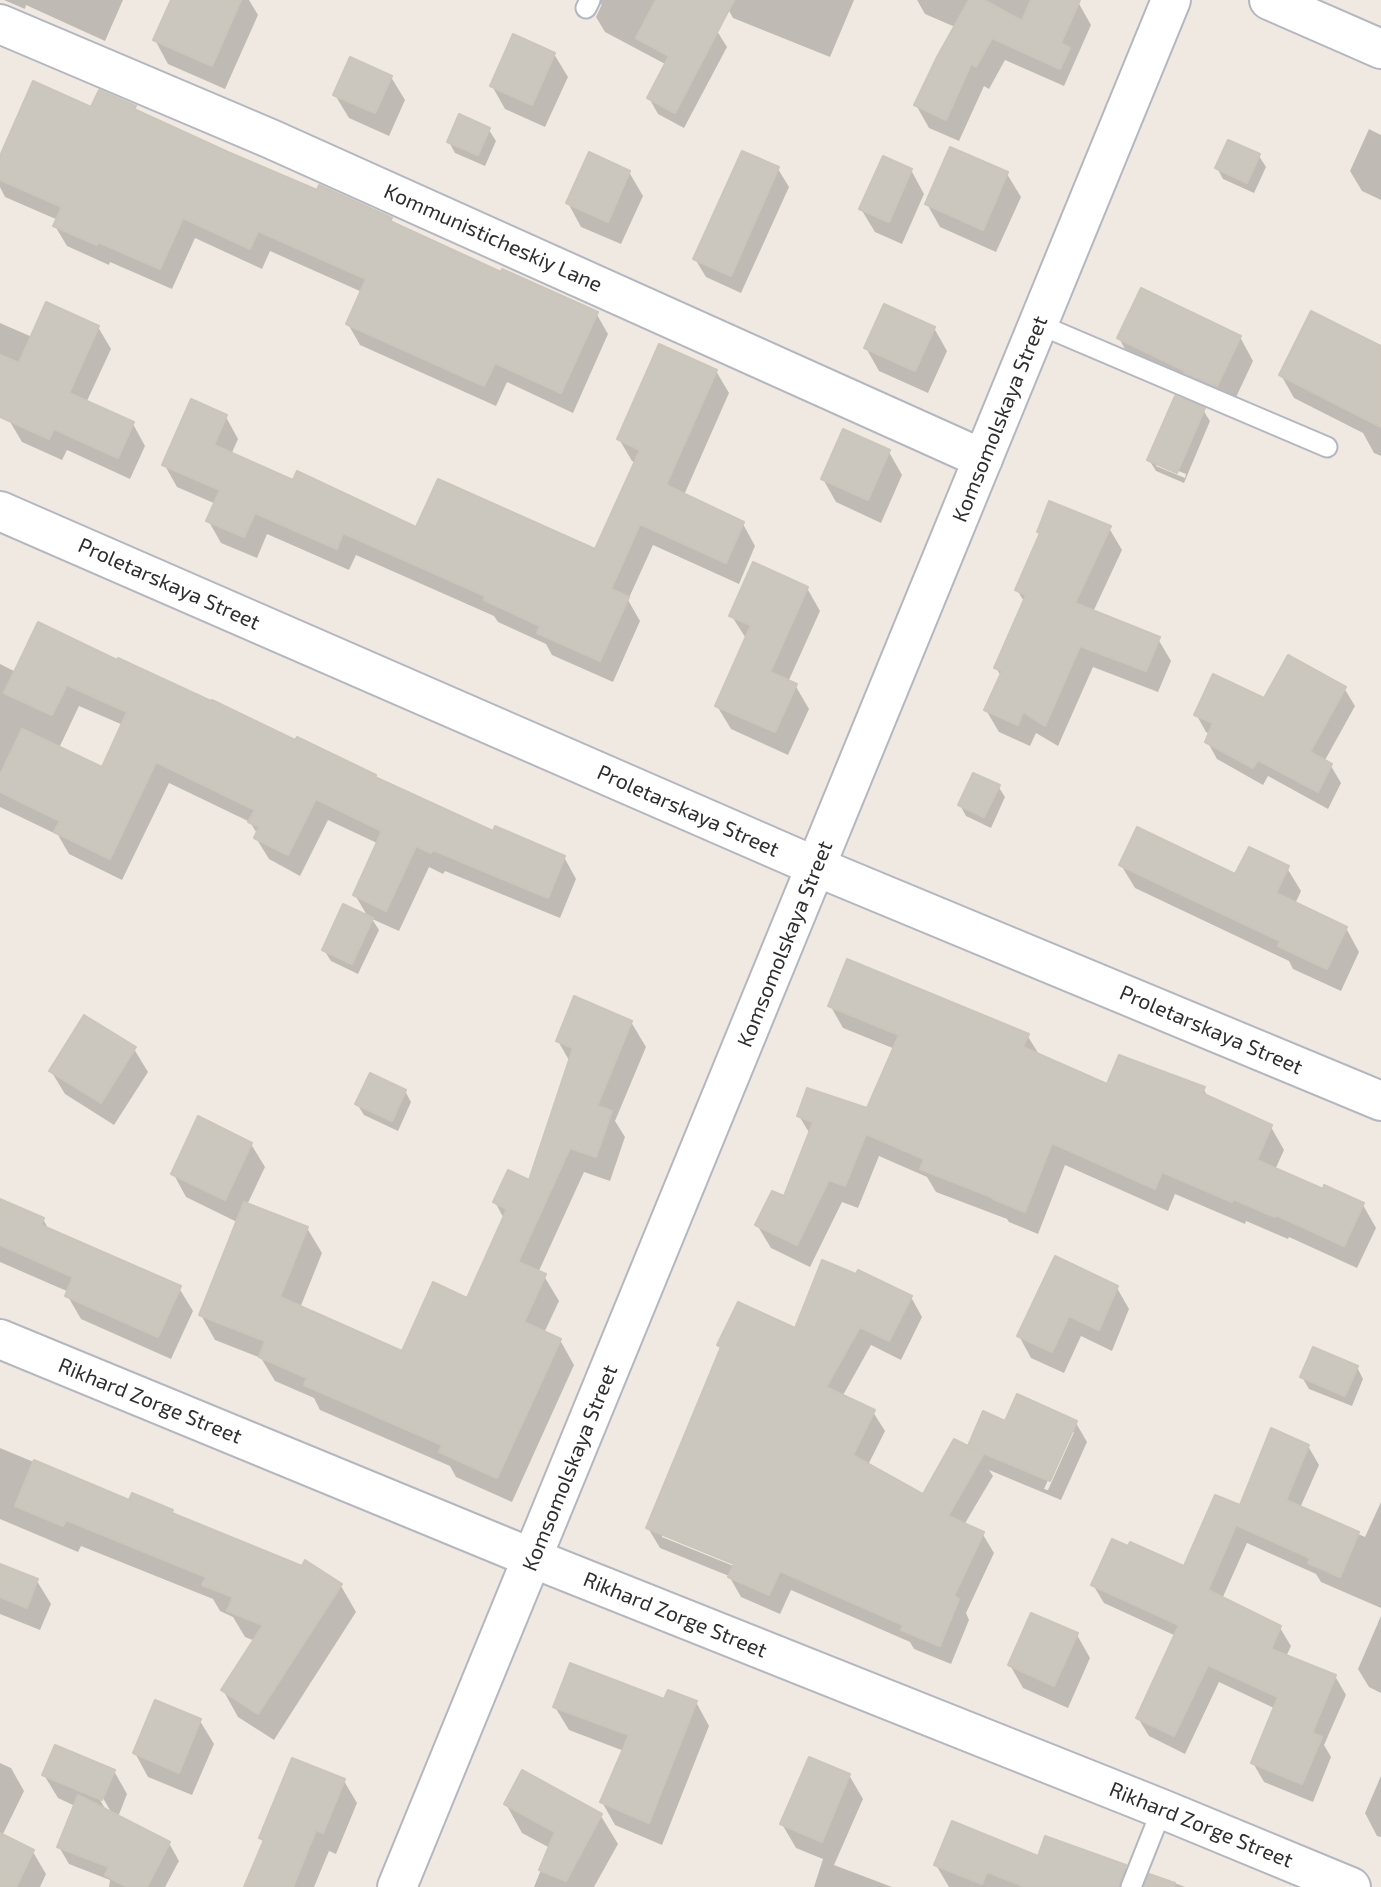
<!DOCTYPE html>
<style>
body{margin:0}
canvas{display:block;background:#efe9e1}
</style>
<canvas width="1381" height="1887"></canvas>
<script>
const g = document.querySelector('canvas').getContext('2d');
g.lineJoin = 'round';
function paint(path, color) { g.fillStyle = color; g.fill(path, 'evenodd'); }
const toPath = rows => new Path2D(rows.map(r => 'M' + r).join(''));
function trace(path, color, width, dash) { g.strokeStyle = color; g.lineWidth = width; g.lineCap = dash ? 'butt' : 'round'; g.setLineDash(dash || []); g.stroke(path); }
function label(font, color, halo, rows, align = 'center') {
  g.font = font + ' "Exo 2",sans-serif'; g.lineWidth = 5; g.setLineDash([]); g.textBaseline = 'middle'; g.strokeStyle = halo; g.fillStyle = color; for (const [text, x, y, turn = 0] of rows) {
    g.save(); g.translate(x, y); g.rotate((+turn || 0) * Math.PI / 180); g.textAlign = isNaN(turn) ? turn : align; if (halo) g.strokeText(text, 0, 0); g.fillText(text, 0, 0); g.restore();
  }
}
const shadow = toPath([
 [4,0,123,0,105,41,26,5,25,9],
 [173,0,249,0,258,15,225,89,168,64,155,40],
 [578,0,658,0,717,31,727,47,684,128,658,114,649,98,667,65,605,32,596,17,602,4,592,6],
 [723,0,854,0,830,57,733,18],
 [917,0,1074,0,1078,2,1091,25,1064,86,1005,60,989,89,984,86,959,141,929,128,916,105,955,27,925,14],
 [554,54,568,77,545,127,505,109,492,86],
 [391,77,405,100,389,136,349,118,335,95],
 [135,107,139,113,318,193,391,219,395,225,501,275,596,313,608,334,573,413,507,382,496,406,360,345,348,324,362,292,270,251,262,269,195,238,172,289,110,262,109,265,67,246,55,226,58,220,5,197,0,187,0,161,92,110],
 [1369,129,1381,135,1381,200,1362,191,1350,171],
 [489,130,496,141,485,166,455,153,449,142],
 [951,149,1007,174,1021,197,996,252,940,227,927,204],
 [1259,156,1266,167,1254,193,1223,179,1217,168],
 [778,169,789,187,741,293,706,277,695,259],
 [911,170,924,194,902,244,875,232,861,209],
 [629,172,643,196,621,244,581,227,568,203],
 [0,323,32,337,98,327,111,349,86,403,133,424,145,446,130,479,67,450,62,460,22,442,9,420,0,414],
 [934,328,947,351,928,393,879,371,866,348],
 [1240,337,1253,361,1231,408,1132,362,1119,338],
 [1381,356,1381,456,1374,453,1363,433,1294,398,1281,375],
 [716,371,729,393,684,495,743,524,755,546,739,584,653,545,628,600,640,621,613,682,552,655,546,644,498,622,494,616,356,555,349,570,267,534,257,558,221,543,208,520,216,504,177,487,164,464,226,417,238,439,231,455,294,482,417,529,596,551,636,463,632,461,619,439],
 [1203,410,1210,421,1184,483,1156,471,1149,460],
 [1156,462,1186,474,1185,478,1156,466],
 [889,452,902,475,881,523,836,502,823,479],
 [1109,528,1122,550,1093,612,1158,639,1171,661,1158,692,1093,667,1058,746,1036,733,1030,746,999,732,986,710,1001,676,996,668,1025,603,1017,590,1041,536,1039,532],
 [807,588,820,611,788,682,795,685,809,709,788,755,731,729,717,706,747,640,731,615],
 [0,664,16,672,296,742,375,776,378,780,494,834,564,857,576,879,560,918,445,871,443,874,429,867,399,931,372,919,379,930,358,974,331,961,324,950,368,917,355,895,379,844,328,820,300,876,269,859,256,838,258,835,250,822,169,783,122,880,69,854,58,835,0,807],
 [79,706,123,725,102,769,59,748],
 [1344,688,1355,706,1324,762,1331,766,1341,783,1328,809,1268,776,1263,785,1217,759,1207,741,1210,734,1206,732,1196,714,1265,700],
 [998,786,1005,797,991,828,966,816,960,805],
 [1121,865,1236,877,1287,868,1301,891,1295,904,1346,928,1359,952,1341,991,1293,969,1289,961,1135,888],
 [830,1005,1027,1035,1040,1056,1108,1086,1203,1088,1209,1099,1271,1127,1284,1150,1275,1170,1323,1191,1363,1205,1376,1228,1357,1268,1289,1237,1288,1239,1246,1221,1245,1224,1175,1194,1168,1211,1065,1165,1038,1234,1009,1222,1007,1219,936,1192,927,1177,879,1156,858,1208,842,1202,810,1267,771,1248,757,1225,785,1199,810,1134,799,1116,868,1110,895,1049,843,1028],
 [631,1022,646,1047,615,1121,625,1137,610,1181,584,1172,538,1273,544,1276,559,1301,544,1333,560,1340,574,1365,512,1502,456,1477,450,1466,320,1410,314,1398,275,1381,261,1358,215,1340,201,1315,237,1222,186,1197,173,1173,251,1144,265,1167,247,1205,307,1228,322,1253,300,1308,403,1354,467,1300,504,1219,495,1202,530,1182,570,1062,558,1041],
 [134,1049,148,1072,114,1125,65,1094,51,1071],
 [405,1091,411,1102,398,1131,364,1115,357,1104],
 [0,1200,43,1219,49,1230,179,1288,193,1311,171,1359,81,1319,67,1295,69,1292,0,1262],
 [1117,1288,1129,1309,1112,1351,1081,1336,1064,1373,1031,1358,1019,1336],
 [911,1297,922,1317,901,1360,871,1345,842,1397,873,1412,885,1431,868,1465,923,1496,968,1449,1006,1423,1076,1423,1087,1442,1061,1500,989,1470,993,1476,964,1525,982,1533,994,1553,966,1613,969,1620,951,1664,914,1649,910,1642,791,1590,780,1614,741,1597,729,1576,660,1548,648,1528,721,1349,719,1345,796,1330],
 [1070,1432,1074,1432,1048,1490,1044,1489],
 [662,1533,742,1565,741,1569,662,1537],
 [1357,1367,1363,1379,1352,1406,1309,1389,1302,1377],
 [1308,1446,1319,1465,1300,1508,1365,1537,1381,1502,1381,1608,1321,1582,1316,1574,1247,1543,1222,1599,1280,1628,1291,1646,1286,1657,1335,1676,1346,1695,1324,1745,1331,1757,1313,1802,1264,1782,1253,1763,1276,1709,1219,1682,1185,1754,1149,1736,1138,1718,1176,1636,1104,1603,1093,1585,1185,1568,1241,1507],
 [0,1448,130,1502,172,1512,175,1516,302,1568,306,1563,341,1586,356,1612,274,1740,238,1717,223,1690,255,1641,245,1637,233,1617,220,1611,213,1599,81,1546,78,1552,0,1519],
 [0,1565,37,1581,51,1604,40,1630,0,1614],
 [1381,1616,1381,1693,1369,1687,1358,1669],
 [1077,1635,1090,1658,1068,1708,1023,1688,1010,1665],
 [696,1702,709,1726,662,1845,615,1825,602,1802,624,1751,569,1730,555,1707],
 [200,1721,214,1744,192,1795,148,1777,135,1753],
 [0,1763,11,1768,24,1791,2,1836,33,1852,46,1874,40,1887,0,1887],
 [114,1771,127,1794,118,1817,169,1843,179,1861,165,1887,109,1887,110,1880,69,1864,59,1847,75,1806,58,1798,44,1775],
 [99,1791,111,1812,107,1812,96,1793],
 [523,1773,601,1816,618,1844,594,1887,534,1887,550,1848,522,1833,506,1804],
 [849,1775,863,1799,834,1865,892,1887,814,1887,823,1859,796,1848,782,1824],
 [1381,1776,1381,1837,1377,1836,1365,1813],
 [344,1781,357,1803,336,1854,329,1851,314,1887,246,1887,264,1843,261,1838],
 [1039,1858,1125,1867,1137,1887,949,1887,936,1865],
 [1152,1874,1185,1887,1146,1887]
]);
const building = toPath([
 [171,0,241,0,212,66,153,40,171,0],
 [656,0,734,0,675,113,647,98,669,56,636,38,656,0],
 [969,0,984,0,1022,21,1031,0,1080,0,1061,43,1070,48,1060,69,992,38,976,67,971,64,946,120,914,105,937,57,969,0],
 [513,34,555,53,532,105,490,86,513,34],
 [350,57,392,76,375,113,333,95,350,57],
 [33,81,91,107,99,90,136,106,134,109,228,152,317,190,319,185,392,218,390,221,501,272,502,269,598,312,561,393,495,363,484,386,346,324,366,279,258,231,250,249,183,218,160,269,98,242,97,245,53,226,62,207,0,180,0,156,33,81],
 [459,114,490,128,478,155,447,142,459,114],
 [1228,140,1260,154,1247,183,1215,168,1228,140],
 [950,147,1008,172,983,230,925,204,950,147],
 [742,151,779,167,731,276,693,259,742,151],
 [589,152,630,171,608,222,566,203,589,152],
 [883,156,912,169,889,222,859,209,883,156],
 [1141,288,1241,336,1217,386,1184,373,1185,371,1117,338,1141,288],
 [46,302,99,326,69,393,134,422,118,458,54,429,49,439,0,417,0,355,19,363,46,302],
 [884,304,935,327,915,371,864,348,884,304],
 [1311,311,1381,346,1381,427,1279,375,1311,311],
 [659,344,717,370,666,485,744,522,726,563,640,524,611,589,629,597,600,661,537,633,540,626,484,600,485,596,343,533,337,549,255,513,244,537,206,521,220,490,162,465,191,399,227,415,214,445,293,480,297,471,416,527,438,479,595,549,640,450,617,439,659,344],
 [1175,396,1205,408,1177,473,1147,460,1175,396],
 [843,429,890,450,868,500,821,479,843,429],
 [1049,501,1111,526,1075,603,1160,637,1146,671,1080,646,1045,726,1023,712,1018,725,984,710,1002,671,994,668,1026,595,1015,590,1040,533,1037,532,1049,501],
 [753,562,808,587,770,672,797,684,775,732,715,706,751,625,729,616,753,562],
 [38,622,117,660,118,658,211,701,212,700,295,740,297,737,376,775,375,777,493,831,495,826,565,856,548,898,433,850,431,853,416,846,386,911,353,895,382,831,316,799,288,855,254,838,259,827,248,822,255,810,156,762,110,859,54,832,60,821,0,792,0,775,22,729,102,767,127,712,67,685,52,715,4,693,38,622],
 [1288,655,1346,687,1310,752,1332,764,1318,792,1258,760,1253,768,1205,742,1213,723,1194,715,1213,674,1264,698,1288,655],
 [973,773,1000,785,984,817,958,805,973,773],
 [1137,827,1235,874,1249,847,1289,866,1276,893,1347,927,1327,969,1278,946,1280,941,1119,865,1137,827],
 [343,904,373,918,352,964,322,950,343,904],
 [847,959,1029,1034,1023,1047,1107,1084,1119,1055,1205,1087,1202,1093,1272,1125,1257,1160,1323,1189,1324,1185,1364,1203,1344,1246,1276,1215,1275,1217,1233,1199,1232,1202,1162,1172,1155,1189,1052,1143,1025,1212,993,1199,994,1198,920,1169,924,1159,866,1134,845,1186,829,1180,797,1245,755,1225,772,1191,784,1196,813,1122,797,1116,807,1088,867,1108,899,1035,828,1006,847,959],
 [574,996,632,1021,597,1106,612,1111,596,1157,570,1148,518,1262,546,1274,524,1322,561,1339,497,1478,439,1452,442,1445,304,1385,307,1378,259,1357,265,1341,199,1315,244,1202,308,1227,280,1297,402,1351,433,1282,467,1298,507,1209,493,1202,508,1170,529,1180,573,1048,556,1041,574,996],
 [84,1015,136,1047,101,1103,49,1071,84,1015],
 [370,1073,406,1090,392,1121,355,1104,370,1073],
 [198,1116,252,1143,225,1200,171,1174,198,1116],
 [0,1199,44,1218,41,1225,181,1286,158,1337,65,1296,73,1277,0,1245,0,1199],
 [1055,1256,1118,1286,1099,1330,1069,1316,1052,1352,1017,1336,1055,1256],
 [822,1260,856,1274,858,1270,912,1296,889,1341,860,1327,826,1387,875,1410,853,1455,923,1494,954,1439,968,1446,983,1411,1005,1421,1017,1394,1077,1421,1050,1481,971,1448,983,1455,948,1516,984,1532,954,1596,959,1599,940,1646,901,1630,903,1625,780,1571,769,1595,728,1577,734,1564,646,1528,721,1347,717,1345,738,1302,795,1328,822,1260],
 [1313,1347,1358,1366,1345,1396,1300,1377,1313,1347],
 [1271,1428,1309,1445,1286,1500,1359,1532,1340,1577,1308,1563,1310,1558,1236,1525,1208,1590,1281,1626,1271,1649,1336,1675,1312,1733,1322,1737,1302,1784,1251,1763,1278,1697,1208,1665,1174,1736,1136,1718,1179,1625,1091,1585,1112,1539,1128,1546,1130,1542,1184,1566,1215,1495,1240,1505,1271,1428],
 [34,1460,129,1500,132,1493,173,1510,172,1513,302,1566,305,1560,342,1584,258,1714,221,1690,263,1625,227,1611,233,1597,202,1585,206,1577,66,1520,63,1526,15,1506,34,1460],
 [0,1564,38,1579,27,1608,0,1597,0,1564],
 [1031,1613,1078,1633,1054,1686,1008,1665,1031,1613],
 [570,1663,664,1699,668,1690,697,1701,649,1823,600,1802,629,1735,553,1707,570,1663],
 [155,1700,201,1719,179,1773,133,1753,155,1700],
 [55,1745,115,1770,102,1800,42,1775,55,1745],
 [809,1757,850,1774,822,1842,780,1824,809,1757],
 [292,1758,345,1779,323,1833,316,1830,293,1887,244,1887,264,1840,259,1838,292,1758],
 [522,1770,602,1814,566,1881,539,1870,555,1832,504,1804,522,1770],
 [78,1795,170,1842,147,1887,127,1887,105,1875,109,1867,57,1847,78,1795],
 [952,1821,1038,1856,1045,1836,1126,1865,1119,1887,1026,1887,987,1872,982,1884,934,1865,952,1821],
 [0,1833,34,1850,16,1887,0,1887,0,1833],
 [1149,1874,1175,1883,1174,1887,1144,1887,1149,1874]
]);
const service = toPath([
 [586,8,590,0],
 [1038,324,1327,447],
 [1131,1887,1162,1809]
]);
const minor = toPath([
 [1269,0,1381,49],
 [0,24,271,139,983,459],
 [0,511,817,867,1381,1101]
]);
const tertiary = toPath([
 [0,1339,532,1558,1162,1809,1351,1887],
 [397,1887,1171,0]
]);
const streetNames = [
 ["Kommunisticheskiy Lane",493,238,24],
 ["Komsomolskaya Street",1000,419,-68],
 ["Proletarskaya Street",169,584,24],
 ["Proletarskaya Street",688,811,24],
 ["Komsomolskaya Street",785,944,-68],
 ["Proletarskaya Street",1211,1030,23],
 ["Rikhard Zorge Street",150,1401,22],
 ["Komsomolskaya Street",570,1468,-68],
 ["Rikhard Zorge Street",675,1615,22],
 ["Rikhard Zorge Street",1201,1825,22]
];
paint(shadow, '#0003');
paint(building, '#cbc7bf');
trace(building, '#cbc5ba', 2);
trace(service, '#b4b7c1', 23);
trace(minor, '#b4b7c1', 42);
trace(tertiary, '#b4b7c1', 42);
trace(service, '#fff', 19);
trace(minor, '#fff', 38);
trace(tertiary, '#fff', 38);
label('21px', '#2e2e2e', '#fff', streetNames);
</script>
